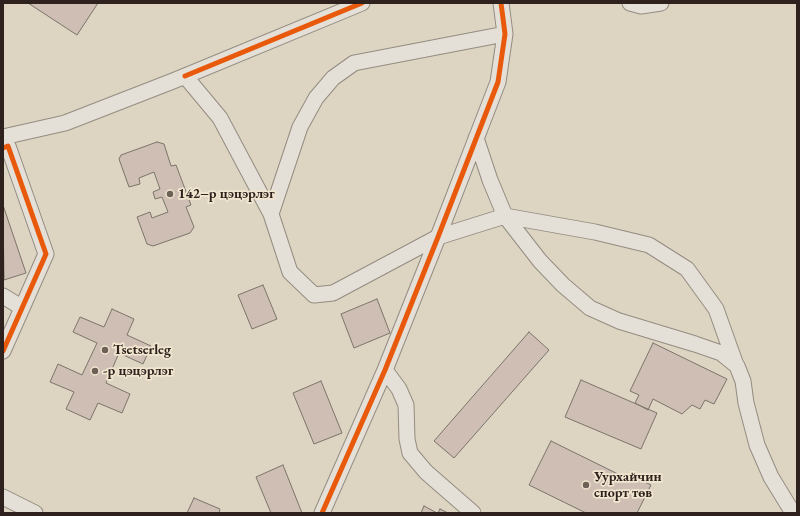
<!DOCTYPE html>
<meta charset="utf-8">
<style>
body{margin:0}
#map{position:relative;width:800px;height:516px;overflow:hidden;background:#ddd4c2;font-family:"EB Garamond",serif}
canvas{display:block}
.frame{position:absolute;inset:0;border:4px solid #2f221e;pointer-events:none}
</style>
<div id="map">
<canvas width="800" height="516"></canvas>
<div class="frame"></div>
</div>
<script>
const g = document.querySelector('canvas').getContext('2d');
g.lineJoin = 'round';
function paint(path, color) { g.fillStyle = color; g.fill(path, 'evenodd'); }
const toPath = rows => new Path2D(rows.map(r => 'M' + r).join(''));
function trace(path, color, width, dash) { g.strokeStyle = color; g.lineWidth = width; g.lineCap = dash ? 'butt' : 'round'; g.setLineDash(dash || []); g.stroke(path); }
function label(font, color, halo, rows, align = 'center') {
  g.font = font + ' "EB Garamond",serif'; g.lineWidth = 3.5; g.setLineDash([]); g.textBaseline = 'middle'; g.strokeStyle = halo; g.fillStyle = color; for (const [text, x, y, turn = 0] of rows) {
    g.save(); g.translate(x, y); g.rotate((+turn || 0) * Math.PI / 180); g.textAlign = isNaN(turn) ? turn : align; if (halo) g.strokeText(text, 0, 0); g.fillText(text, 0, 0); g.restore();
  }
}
const building = toPath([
 [28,3,98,3,77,35,28,3],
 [157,142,164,144,171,166,176,165,191,205,186,207,194,227,190,233,153,246,147,244,137,217,150,212,152,218,168,212,162,197,155,199,153,192,160,189,154,172,139,178,140,184,129,187,119,159,121,155,157,142],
 [4,208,26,273,4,280,3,209,4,208],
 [263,285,277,319,252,329,238,295,263,285],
 [377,299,390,333,354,348,341,314,377,299],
 [112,309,134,319,127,335,151,346,143,364,119,353,106,383,130,394,122,413,98,403,90,420,66,409,74,392,50,382,58,364,82,375,97,343,73,332,80,317,104,327,112,309],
 [529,332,549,350,454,458,434,441,529,332],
 [653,343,727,379,714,404,705,400,700,409,692,405,682,414,653,399,648,410,635,403,639,395,630,391,653,343],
 [581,380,657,413,641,449,565,417,581,380],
 [321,381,342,433,314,444,293,393,321,381],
 [551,441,628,479,630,475,651,485,637,513,586,513,529,485,551,441],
 [283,465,302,513,271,513,256,477,283,465],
 [194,498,220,509,219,513,187,513,194,498],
 [424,506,437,513,421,513,424,506],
 [440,509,448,513,438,513,440,509]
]);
const minor = toPath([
 [630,3,641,6,661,3],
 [185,76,220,118,271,214,290,272,314,295,333,293,438,237,505,216,540,261,563,285,590,308,619,321,695,344,721,353,737,366,743,381,746,403,757,445,771,477,793,513],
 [3,137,65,123,173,81,362,3],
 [476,138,490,180,505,216,595,232,649,245,687,269,716,309,736,365],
 [3,148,8,146,46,254,3,351],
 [271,214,300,127,316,98,333,78,354,63,505,34],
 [3,296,21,307],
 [385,370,399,389,406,405,407,439,410,453,426,472,473,513],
 [3,497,35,513],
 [322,513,385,370,438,237,498,82,505,34,501,3]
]);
const cycleway = toPath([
 [185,76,362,3],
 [3,148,8,146,46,254,3,351],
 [322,513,385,370,438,237,498,82,505,34,501,3]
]);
const markers = [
 [170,194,4,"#6c6057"],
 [105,350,4,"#6c6057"],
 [95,371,4,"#6c6057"],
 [586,485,4,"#6c6057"]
];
const poiNames = [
 ["142−р цэцэрлэг",178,194],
 ["Tsetserleg",113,350],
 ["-р цэцэрлэг",103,371],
 ["Уурхайчин",594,477],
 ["спорт төв",594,493]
];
paint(building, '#cebeb3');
trace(building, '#7a746b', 1);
trace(minor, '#938c81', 17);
trace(minor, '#e5e0d7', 15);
trace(cycleway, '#e8590c', 5);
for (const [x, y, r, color] of markers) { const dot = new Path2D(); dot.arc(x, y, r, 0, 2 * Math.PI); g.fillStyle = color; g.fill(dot); trace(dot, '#f1e6d0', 1.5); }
label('bold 14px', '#2f221e', '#f1e6d0', poiNames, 'left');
</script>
